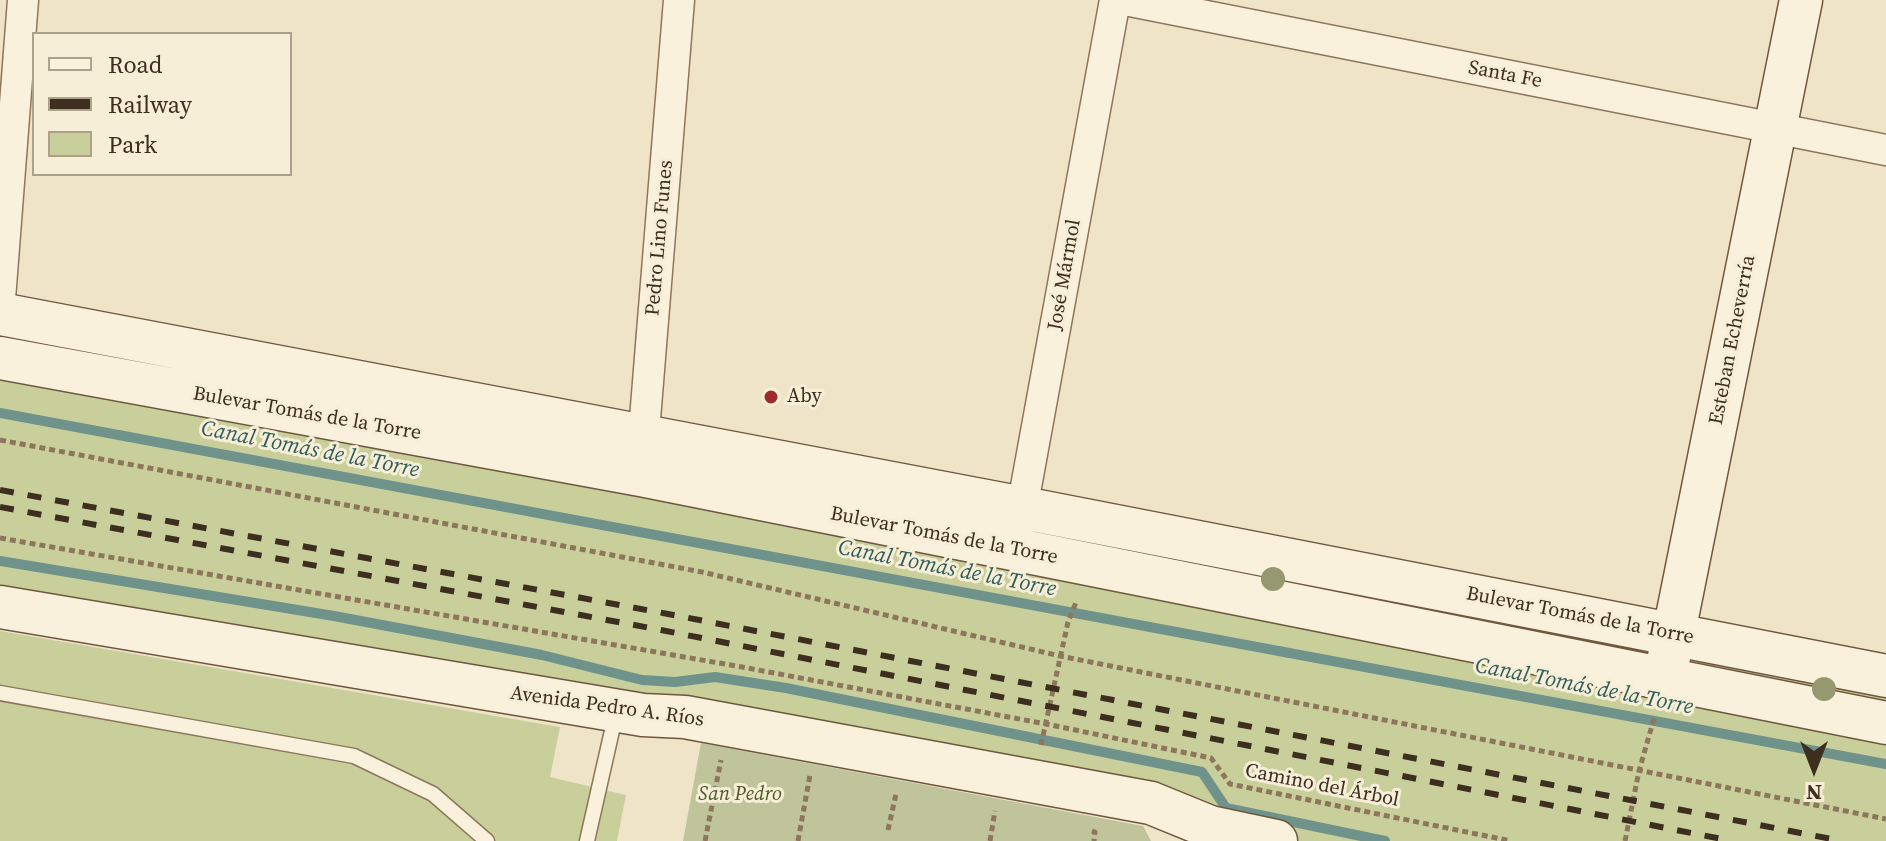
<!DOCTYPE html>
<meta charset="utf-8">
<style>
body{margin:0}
#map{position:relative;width:1886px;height:841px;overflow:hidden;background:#f0e4c8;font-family:"Source Serif 4",serif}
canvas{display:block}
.legend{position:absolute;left:32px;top:32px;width:260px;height:144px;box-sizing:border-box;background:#f7eed8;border:2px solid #ada18e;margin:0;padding:10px 14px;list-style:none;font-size:24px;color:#3d2e20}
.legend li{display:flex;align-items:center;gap:16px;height:40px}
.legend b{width:40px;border:2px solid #ada18e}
.north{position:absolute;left:1774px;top:729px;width:80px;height:80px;-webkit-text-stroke:6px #f7eed8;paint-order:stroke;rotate:180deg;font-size:22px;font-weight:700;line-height:32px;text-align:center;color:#3d2e20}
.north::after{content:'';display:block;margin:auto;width:28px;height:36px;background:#3d2e20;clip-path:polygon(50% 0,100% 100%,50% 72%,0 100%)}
</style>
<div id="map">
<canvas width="1886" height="841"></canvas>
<ul class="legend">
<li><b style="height:10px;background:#faf1dc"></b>Road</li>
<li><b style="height:10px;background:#3d2e20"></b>Railway</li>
<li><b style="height:22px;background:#c9cf9b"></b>Park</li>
</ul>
<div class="north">N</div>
</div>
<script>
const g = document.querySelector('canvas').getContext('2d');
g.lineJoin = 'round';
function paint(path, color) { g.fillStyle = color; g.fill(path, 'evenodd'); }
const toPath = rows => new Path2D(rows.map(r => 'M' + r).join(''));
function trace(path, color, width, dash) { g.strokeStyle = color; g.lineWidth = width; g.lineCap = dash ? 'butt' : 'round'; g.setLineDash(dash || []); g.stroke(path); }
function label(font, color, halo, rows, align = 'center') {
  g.font = font + ' "Source Serif 4",serif'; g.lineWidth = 6; g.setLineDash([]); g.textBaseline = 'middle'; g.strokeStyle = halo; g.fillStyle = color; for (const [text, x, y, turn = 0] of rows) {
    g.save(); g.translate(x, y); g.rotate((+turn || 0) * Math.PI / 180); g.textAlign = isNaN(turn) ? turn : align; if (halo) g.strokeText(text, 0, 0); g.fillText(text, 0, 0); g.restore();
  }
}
const green = toPath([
 [0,358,1886,723,1886,841,1222,841,1210,827,0,607],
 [0,631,560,727,550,777,626,795,617,841,0,841],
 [1698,658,1886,690,1886,711,1696,668]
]);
const cemetery = toPath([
 [701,743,1143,826,1151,841,683,841]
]);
const stream = toPath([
 [0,413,1886,764],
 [0,561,334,616,542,655,642,680,675,682,715,677,786,688,1202,772,1226,808,1385,841]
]);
const path = toPath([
 [0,440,702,572,1060,656,1886,819],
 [0,538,742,667,1046,724,1211,758,1230,784,1511,841],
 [1041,745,1068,622,1077,600],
 [888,830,896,794],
 [1092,831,1095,832,1094,841],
 [705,841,721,760],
 [798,841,810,775],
 [990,841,995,811],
 [1625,841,1639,771,1655,715]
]);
const lane = toPath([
 [0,693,354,756,433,794,487,841],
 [587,841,616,713]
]);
const street = toPath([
 [1125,0,1886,150],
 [0,299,23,0],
 [642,456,679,0],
 [1019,525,1115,0]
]);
const secondary = toPath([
 [0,314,1023,508,1886,676],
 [0,358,641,475,1886,723],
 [0,607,643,715,685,717,1151,803,1210,827,1276,841],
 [1668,662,1801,0]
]);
const rail = toPath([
 [0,490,668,614,1842,841],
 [0,507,661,630,1732,841]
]);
const trees = [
 [1273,579],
 [1824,689]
];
const markers = [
 [771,397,8,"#9e2a2b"]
];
const streetNames = [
 ["Santa Fe",1505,75,11],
 ["Pedro Lino Funes",660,238,-85],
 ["José Mármol",1065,275,-80],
 ["Esteban Echeverría",1733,340,-79],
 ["Bulevar Tomás de la Torre",307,414,10],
 ["Bulevar Tomás de la Torre",944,536,11],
 ["Bulevar Tomás de la Torre",1580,616,11],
 ["Avenida Pedro A. Ríos",607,707,8],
 ["Camino del Árbol",1322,786,11]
];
const poiNames = [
 ["Aby",787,397]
];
const parkNames = [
 ["San Pedro",740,795]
];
const waterNames = [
 ["Canal Tomás de la Torre",310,450,11],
 ["Canal Tomás de la Torre",947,569,11],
 ["Canal Tomás de la Torre",1584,687,11]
];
paint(green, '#c9cf9b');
paint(cemetery, '#bfc49a');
trace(stream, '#6f938a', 10);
trace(lane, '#8d765c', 17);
trace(street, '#8d765c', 33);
trace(secondary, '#6f573f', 45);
trace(path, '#8d765c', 5, [6, 4]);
trace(lane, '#faf1dc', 14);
trace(street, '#faf1dc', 30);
trace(secondary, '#faf1dc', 42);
trace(rail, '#3d2e20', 6, [14, 14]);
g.fillStyle = '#96986f';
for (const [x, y] of trees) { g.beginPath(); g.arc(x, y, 12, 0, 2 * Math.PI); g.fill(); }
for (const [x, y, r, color] of markers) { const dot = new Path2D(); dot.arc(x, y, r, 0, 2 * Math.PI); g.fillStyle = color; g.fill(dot); trace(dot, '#f7eed8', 3); }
label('20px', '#3d2e20', '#f7eed8', streetNames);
label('20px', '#3d2e20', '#f7eed8', poiNames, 'left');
label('italic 20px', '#4d5a26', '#f7eed8', parkNames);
label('italic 22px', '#2f5d5a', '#f7eed8', waterNames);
</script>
